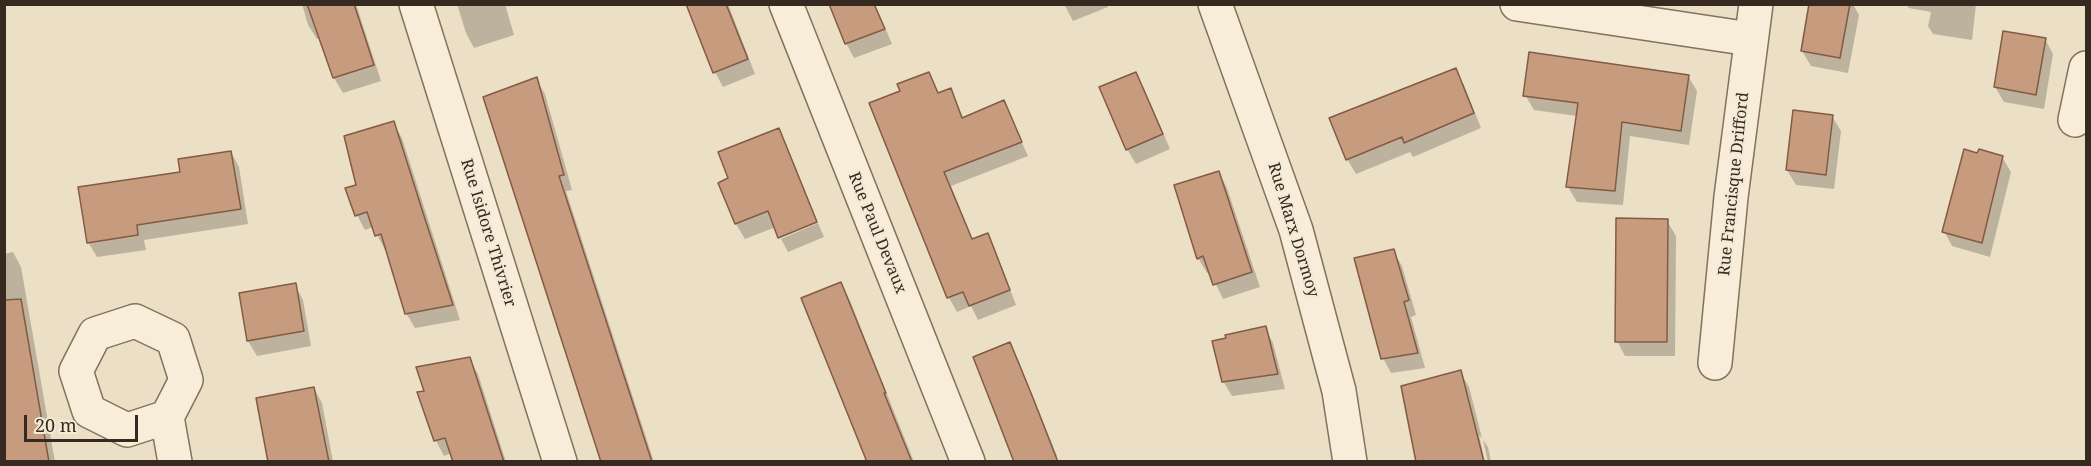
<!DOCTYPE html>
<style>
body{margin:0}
#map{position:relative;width:2091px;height:466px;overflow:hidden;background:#ebdfc6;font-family:"Noto Serif",serif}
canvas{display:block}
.frame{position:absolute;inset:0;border:6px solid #362a20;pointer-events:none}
.scale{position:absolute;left:24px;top:415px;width:114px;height:27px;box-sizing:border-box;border:3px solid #362a20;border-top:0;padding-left:8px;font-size:18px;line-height:21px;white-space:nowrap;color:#362a20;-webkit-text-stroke:4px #f3ead5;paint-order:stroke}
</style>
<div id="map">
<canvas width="2091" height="466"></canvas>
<div class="frame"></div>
<div class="scale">20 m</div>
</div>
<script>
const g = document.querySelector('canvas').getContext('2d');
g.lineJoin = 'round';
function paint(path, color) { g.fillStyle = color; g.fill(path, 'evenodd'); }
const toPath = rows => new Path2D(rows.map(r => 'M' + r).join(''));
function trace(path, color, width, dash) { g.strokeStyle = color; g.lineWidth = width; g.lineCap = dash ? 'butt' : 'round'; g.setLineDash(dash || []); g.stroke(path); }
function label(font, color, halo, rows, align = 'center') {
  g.font = font + ' "Noto Serif",serif'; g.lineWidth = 4.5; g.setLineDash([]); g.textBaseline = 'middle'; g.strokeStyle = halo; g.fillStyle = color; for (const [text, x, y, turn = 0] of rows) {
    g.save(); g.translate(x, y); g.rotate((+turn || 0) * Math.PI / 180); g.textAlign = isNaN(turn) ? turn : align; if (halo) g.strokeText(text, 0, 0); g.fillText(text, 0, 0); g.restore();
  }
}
const shadow = toPath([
 [302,4,356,4,381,81,343,93,334,78,320,38,317,39,308,25],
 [457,4,505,4,514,35,474,48,466,33],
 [688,4,728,4,755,74,723,87,715,72],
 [830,4,875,4,892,44,854,58,846,43],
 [1064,4,1107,4,1108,7,1073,21],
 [1811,4,1853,4,1859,15,1848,73,1811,66,1802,51],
 [1906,4,1976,4,1972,40,1933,34,1928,26,1931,12,1909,8],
 [2045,39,2053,54,2044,109,2004,102,1995,87],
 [1455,70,1464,85,1481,128,1413,157,1410,152,1356,174,1347,159],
 [929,73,939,94,950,90,964,119,1003,102,1028,156,951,186,973,240,987,235,995,249,1016,305,978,320,971,306,957,312,949,298,871,104,902,92],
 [1135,74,1144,88,1170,149,1136,164,1127,149],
 [1688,76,1697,91,1689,145,1630,136,1623,205,1577,202,1568,187,1577,116,1534,110,1525,95],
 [536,79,545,94,572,190,566,191,654,462,603,462],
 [1832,116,1841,131,1834,189,1796,185,1787,170],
 [393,123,402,138,460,320,415,328,406,313,387,249,385,250,373,227,365,230,357,215,358,186],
 [778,130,786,144,817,220,780,236,776,227,745,239,736,224,720,183,730,179],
 [231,152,239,167,248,224,144,240,146,250,97,257,88,242,182,173],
 [2002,157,2011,172,1990,257,1952,246,1944,231],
 [1219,173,1227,188,1260,287,1223,299,1210,272,1207,273,1198,258],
 [1667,221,1676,236,1675,356,1625,356,1617,341],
 [818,223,824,237,788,252,781,239],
 [1393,251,1402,266,1416,315,1411,317,1425,368,1391,373,1383,358],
 [13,252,21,267,55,462,4,462,4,254],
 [841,283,849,298,914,462,860,462,867,458],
 [295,285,303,300,311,346,257,356,248,341,240,295],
 [1265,328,1273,343,1285,389,1232,396,1223,381],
 [1010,344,1018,359,1057,456,1044,462],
 [469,359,478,374,506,462,455,462,452,453,444,456,436,441,419,393,426,392],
 [1460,372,1469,387,1482,438,1479,435,1485,462,1418,462],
 [314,388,322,403,333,462,270,462],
 [1483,440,1488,447,1491,462,1488,462]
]);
const building = toPath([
 [307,4,354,4,374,65,333,78,307,4],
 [686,4,726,4,748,59,713,73,686,4],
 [829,4,874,4,885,29,845,44,829,4],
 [1809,4,1850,4,1840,58,1801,51,1809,4],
 [2003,31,2046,38,2036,95,1994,87,2003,31],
 [1529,52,1689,75,1681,131,1622,122,1615,191,1566,187,1578,103,1523,96,1529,52],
 [1456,68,1474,113,1404,143,1402,137,1346,160,1329,118,1456,68],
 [929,72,938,93,951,88,962,118,1004,100,1022,142,944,172,972,239,988,233,1010,290,969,306,963,292,947,298,869,103,900,91,897,84,929,72],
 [1136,72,1163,134,1126,150,1099,87,1136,72],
 [537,77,564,175,559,176,652,462,601,462,483,97,537,77],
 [1793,110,1833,115,1826,175,1786,170,1793,110],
 [394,121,425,219,453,305,405,314,381,234,375,236,367,212,355,216,345,188,356,185,344,136,394,121],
 [779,128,817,222,778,238,768,211,735,224,718,183,728,178,718,152,779,128],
 [1964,149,1977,153,1979,149,2003,156,1982,243,1942,232,1964,149],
 [231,151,241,209,137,225,138,235,87,243,78,187,180,172,178,159,231,151],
 [1219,171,1252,272,1213,285,1203,256,1197,259,1174,185,1219,171],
 [1616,218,1668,219,1667,342,1615,342,1616,218],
 [1394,249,1409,300,1404,302,1418,353,1381,359,1354,258,1394,249],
 [841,282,886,393,884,393,912,462,867,462,801,298,841,282],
 [296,283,304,331,247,341,239,293,296,283],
 [21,299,49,462,4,462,4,300,21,299],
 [1266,326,1278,374,1222,382,1212,341,1226,338,1225,335,1266,326],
 [1010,342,1033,398,1058,462,1014,462,995,413,973,357,1010,342],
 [470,357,491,422,504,462,453,462,445,438,434,441,417,392,424,391,416,367,470,357],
 [1461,370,1484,462,1416,462,1401,386,1461,370],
 [314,387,329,462,268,462,256,398,314,387]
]);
const street = toPath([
 [416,4,560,462],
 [786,4,968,462],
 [1215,4,1296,230,1339,391,1350,462],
 [1517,4,1750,39],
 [2075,120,2086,68],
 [135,321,173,339,186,380,167,417,127,430,89,411,76,371,95,334,135,321],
 [1715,363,1731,197,1756,4],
 [167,417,175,462]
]);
const streetNames = [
 ["Rue Francisque Drifford",1734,184,-84],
 ["Rue Marx Dormoy",1293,230,73],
 ["Rue Isidore Thivrier",488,233,73],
 ["Rue Paul Devaux",877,233,68]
];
paint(shadow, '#0003');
paint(building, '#c79b7e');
trace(building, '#835b44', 1.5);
trace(street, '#85715d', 36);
trace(street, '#f7edd8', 33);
label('16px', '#362a20', '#f3ead5', streetNames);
</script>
